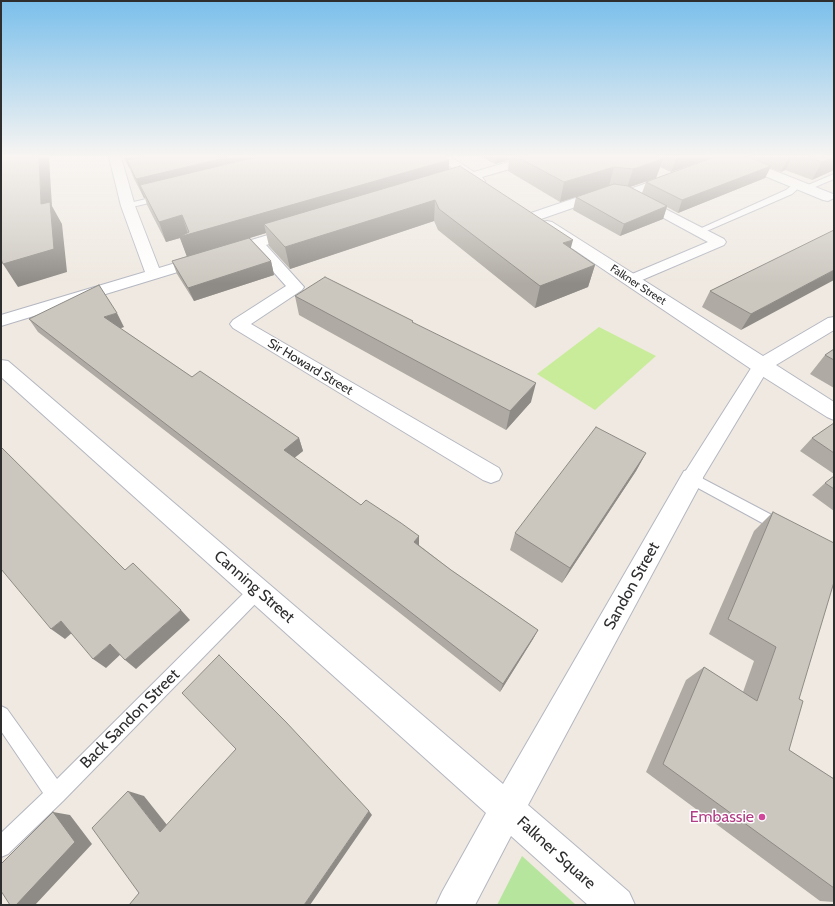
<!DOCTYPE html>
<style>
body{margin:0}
#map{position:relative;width:835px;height:906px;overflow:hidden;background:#efe9e1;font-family:Cabin,sans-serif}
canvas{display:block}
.frame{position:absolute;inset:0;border:2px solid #2e2e2e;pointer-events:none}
</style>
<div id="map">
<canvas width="835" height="906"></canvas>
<div class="frame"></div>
</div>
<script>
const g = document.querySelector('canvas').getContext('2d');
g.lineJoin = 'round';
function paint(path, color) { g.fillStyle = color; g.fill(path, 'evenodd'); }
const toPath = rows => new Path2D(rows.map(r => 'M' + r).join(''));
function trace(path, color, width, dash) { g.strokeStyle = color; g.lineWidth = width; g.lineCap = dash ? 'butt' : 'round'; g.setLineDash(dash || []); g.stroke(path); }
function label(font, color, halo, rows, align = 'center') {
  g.font = font + ' Cabin,sans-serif'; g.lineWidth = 3; g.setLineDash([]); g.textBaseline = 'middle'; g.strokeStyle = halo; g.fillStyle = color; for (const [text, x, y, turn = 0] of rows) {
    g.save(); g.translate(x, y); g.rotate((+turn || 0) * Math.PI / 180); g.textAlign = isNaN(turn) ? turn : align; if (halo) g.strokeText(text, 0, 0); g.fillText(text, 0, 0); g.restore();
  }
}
const green = toPath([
 [522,856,576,905,497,905]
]);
const pitch = toPath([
 [599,327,656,356,595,410,537,374]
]);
const service = toPath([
 [834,174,834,179,808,190,805,190,801,188,834,174],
 [795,183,801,183,802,185,792,194,702,233,699,234,695,231,786,190,795,183],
 [163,195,167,197,166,199,128,208,124,206,125,204,163,195],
 [692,473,787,523,789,527,787,531,782,533,777,531,687,482,685,478,687,474,692,473],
 [258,583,264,585,266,590,264,595,63,801,8,854,1,857,1,833,43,793,1,731,1,706,7,709,57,779,252,585,258,583]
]);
const pedestrian = toPath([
 [670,175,674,176,676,178,674,180,632,197,628,198,610,195,538,220,533,221,528,220,527,217,528,214,605,188,609,187,627,190,670,175],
 [640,196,724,239,726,242,724,245,635,283,630,284,625,283,623,280,625,277,708,242,636,203,634,200,636,197,640,196],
 [761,360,767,362,770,366,699,484,692,486,685,484,682,478,685,472,755,362,761,360]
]);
const minor = toPath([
 [109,157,121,157,135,206,159,268,291,228,296,227,301,228,303,231,301,234,266,245,304,287,302,290,251,324,499,468,502,474,499,480,491,483,483,480,233,328,230,324,233,320,286,286,253,249,1,326,1,315,145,272,121,206,109,157],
 [437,157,451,157,474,172,525,157,543,157,541,160,482,177,485,181,484,184,479,185,470,181,446,188,441,187,440,184,441,181,462,175,437,157],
 [724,157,740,157,833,194,834,198,828,201,823,200,726,160,724,157],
 [547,221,552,222,763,356,828,318,834,317,834,330,776,365,834,402,834,420,827,417,754,371,542,228,540,225,542,222,547,221],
 [1,360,8,361,503,784,684,471,692,469,700,471,703,478,700,485,528,805,629,892,635,905,588,905,511,836,475,905,436,905,442,892,486,813,1,377,1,360]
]);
const wall = toPath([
 [123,157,444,157,449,160,449,169,595,265,588,287,535,308,438,230,434,221,290,269,269,246,266,233,250,238,271,261,274,275,194,301,177,274,172,261,187,256,180,238,166,242,147,205,145,198,144,198,134,179,130,169],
 [482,157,713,157,671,172,660,167,656,178,630,187,642,193,646,182,714,157,834,157,834,170,812,180,785,170,781,172,770,168,765,178,678,213,667,207,663,219,620,236,573,210,576,197,609,186,560,202,508,171,509,160,495,164],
 [834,230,741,330,702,307,710,291],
 [295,296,531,402,506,430,299,315],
 [29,319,124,327,120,328,192,377,299,438,303,451,294,458,361,505,419,536,419,545,451,570,538,630,533,639,500,692,396,610,38,332],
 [834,349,834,388,810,374,825,355],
 [834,423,834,474,800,451,812,438],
 [646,453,636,471,562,583,510,550,515,533],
 [834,476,834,511,812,495,825,483],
 [773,512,799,699,789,750,834,779,834,902,820,901,646,772,686,680,704,667,743,692,754,661,709,634,754,531]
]);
const shadedWall = toPath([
 [39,157,49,157,52,206,62,224,67,272,18,287,3,264,41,204],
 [124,157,184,157,127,160,130,169],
 [229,157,309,157,140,185,145,198,144,198,136,179],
 [496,157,509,157,509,160,495,164],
 [677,157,713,157,671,172],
 [789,157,792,157,785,170,781,172],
 [834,157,834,170,812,180,822,162],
 [663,159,656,178,627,188,633,169],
 [449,160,448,179,264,224,266,233,187,257,180,238,166,242,159,222,182,215,188,234],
 [771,166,765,178,678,213,682,200],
 [614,167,609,186,560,202,564,182],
 [435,200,434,221,290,269,285,247],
 [667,206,663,219,620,236,624,224],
 [573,240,567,262,563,243],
 [271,261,274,275,194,301,188,288],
 [595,265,588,287,535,308,540,286],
 [834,270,834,280,741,330,751,314],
 [117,313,124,327,112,331,104,317],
 [536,383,531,402,506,430,510,411],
 [299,438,303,451,288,463,284,450],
 [646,453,636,471,562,583,570,568],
 [419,536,419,548,414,542],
 [181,610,190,620,136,669,125,660],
 [61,621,74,631,65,639,51,629],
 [538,630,533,639,500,692,503,684],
 [110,644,122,653,106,668,93,659],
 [128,791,144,796,175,835,160,832],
 [369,811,372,815,310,905,304,905],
 [53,812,70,815,92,844,35,905,16,905]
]);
const building = toPath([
 [1,157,39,157,41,204,50,202,54,249,3,264,1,259,1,157],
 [142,157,229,157,136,179,127,160,142,157],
 [256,157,444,157,449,160,179,237,189,232,182,215,159,222,140,185,256,157],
 [517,157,658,157,663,159,633,169,614,167,564,182,517,157],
 [714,157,749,157,771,166,682,200,646,182,714,157],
 [809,157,834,157,822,162,809,157],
 [460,166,573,240,563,243,595,265,540,286,439,209,435,200,285,247,264,224,460,166],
 [614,184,628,186,667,206,624,224,576,197,614,184],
 [834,230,834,270,751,314,710,291,834,230],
 [249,238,271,261,188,288,172,261,249,238],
 [325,277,413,321,412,322,536,383,510,411,295,296,325,277],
 [99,285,117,313,104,317,192,377,200,371,299,438,284,450,361,505,366,500,401,523,419,536,414,542,451,570,538,630,503,684,395,600,29,319,99,285],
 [834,349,834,360,825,355,834,349],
 [834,423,834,453,812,438,834,423],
 [596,427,646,453,570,568,515,533,596,427],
 [1,447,125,570,133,563,181,610,125,660,110,644,93,659,61,621,51,629,1,569,1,447],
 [834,476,834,489,825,483,834,476],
 [773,512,834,543,834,582,799,699,803,701,789,750,834,779,834,888,663,764,704,667,757,701,776,647,728,619,773,512],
 [219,655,286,722,369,811,304,905,129,905,139,893,92,828,128,791,160,832,236,749,182,693,219,655],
 [53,812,75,842,16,905,10,905,1,891,1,864,53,812]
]);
const markers = [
 [762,817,4,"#d1479c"]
];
const farStreetnames = [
 ["Falkner Street",638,285,33]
];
const streetNames = [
 ["Sir Howard Street",310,367,31]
];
const nearStreetnames = [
 ["Sandon Street",632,586,-61],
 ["Canning Street",254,587,41],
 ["Back Sandon Street",130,719,-45],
 ["Falkner Square",556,853,42]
];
const nearHotelnames = [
 ["Embassie",754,817]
];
paint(green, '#b6e59e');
paint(pitch, '#c9ec9a');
trace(service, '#b4b7c1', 2);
trace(pedestrian, '#b4b7c1', 2);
trace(minor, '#b4b7c1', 2);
paint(service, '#fff');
paint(pedestrian, '#fff');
paint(minor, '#fff');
paint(wall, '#afaba4');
paint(shadedWall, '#8e8b86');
paint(building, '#cbc7bf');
trace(building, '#8e8b86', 1);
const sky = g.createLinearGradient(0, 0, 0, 284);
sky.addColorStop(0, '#7abfeb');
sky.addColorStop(0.55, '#f8f5f2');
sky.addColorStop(1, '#f8f5f200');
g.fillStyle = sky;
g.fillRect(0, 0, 835, 284);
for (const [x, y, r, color] of markers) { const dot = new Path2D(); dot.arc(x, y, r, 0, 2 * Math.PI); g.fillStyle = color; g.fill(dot); trace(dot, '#fff', 1.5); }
label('11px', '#2e2e2e', '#fff', farStreetnames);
label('13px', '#2e2e2e', '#fff', streetNames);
label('16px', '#2e2e2e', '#fff', nearStreetnames);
label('16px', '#b23c85', '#fff', nearHotelnames, 'right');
</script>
